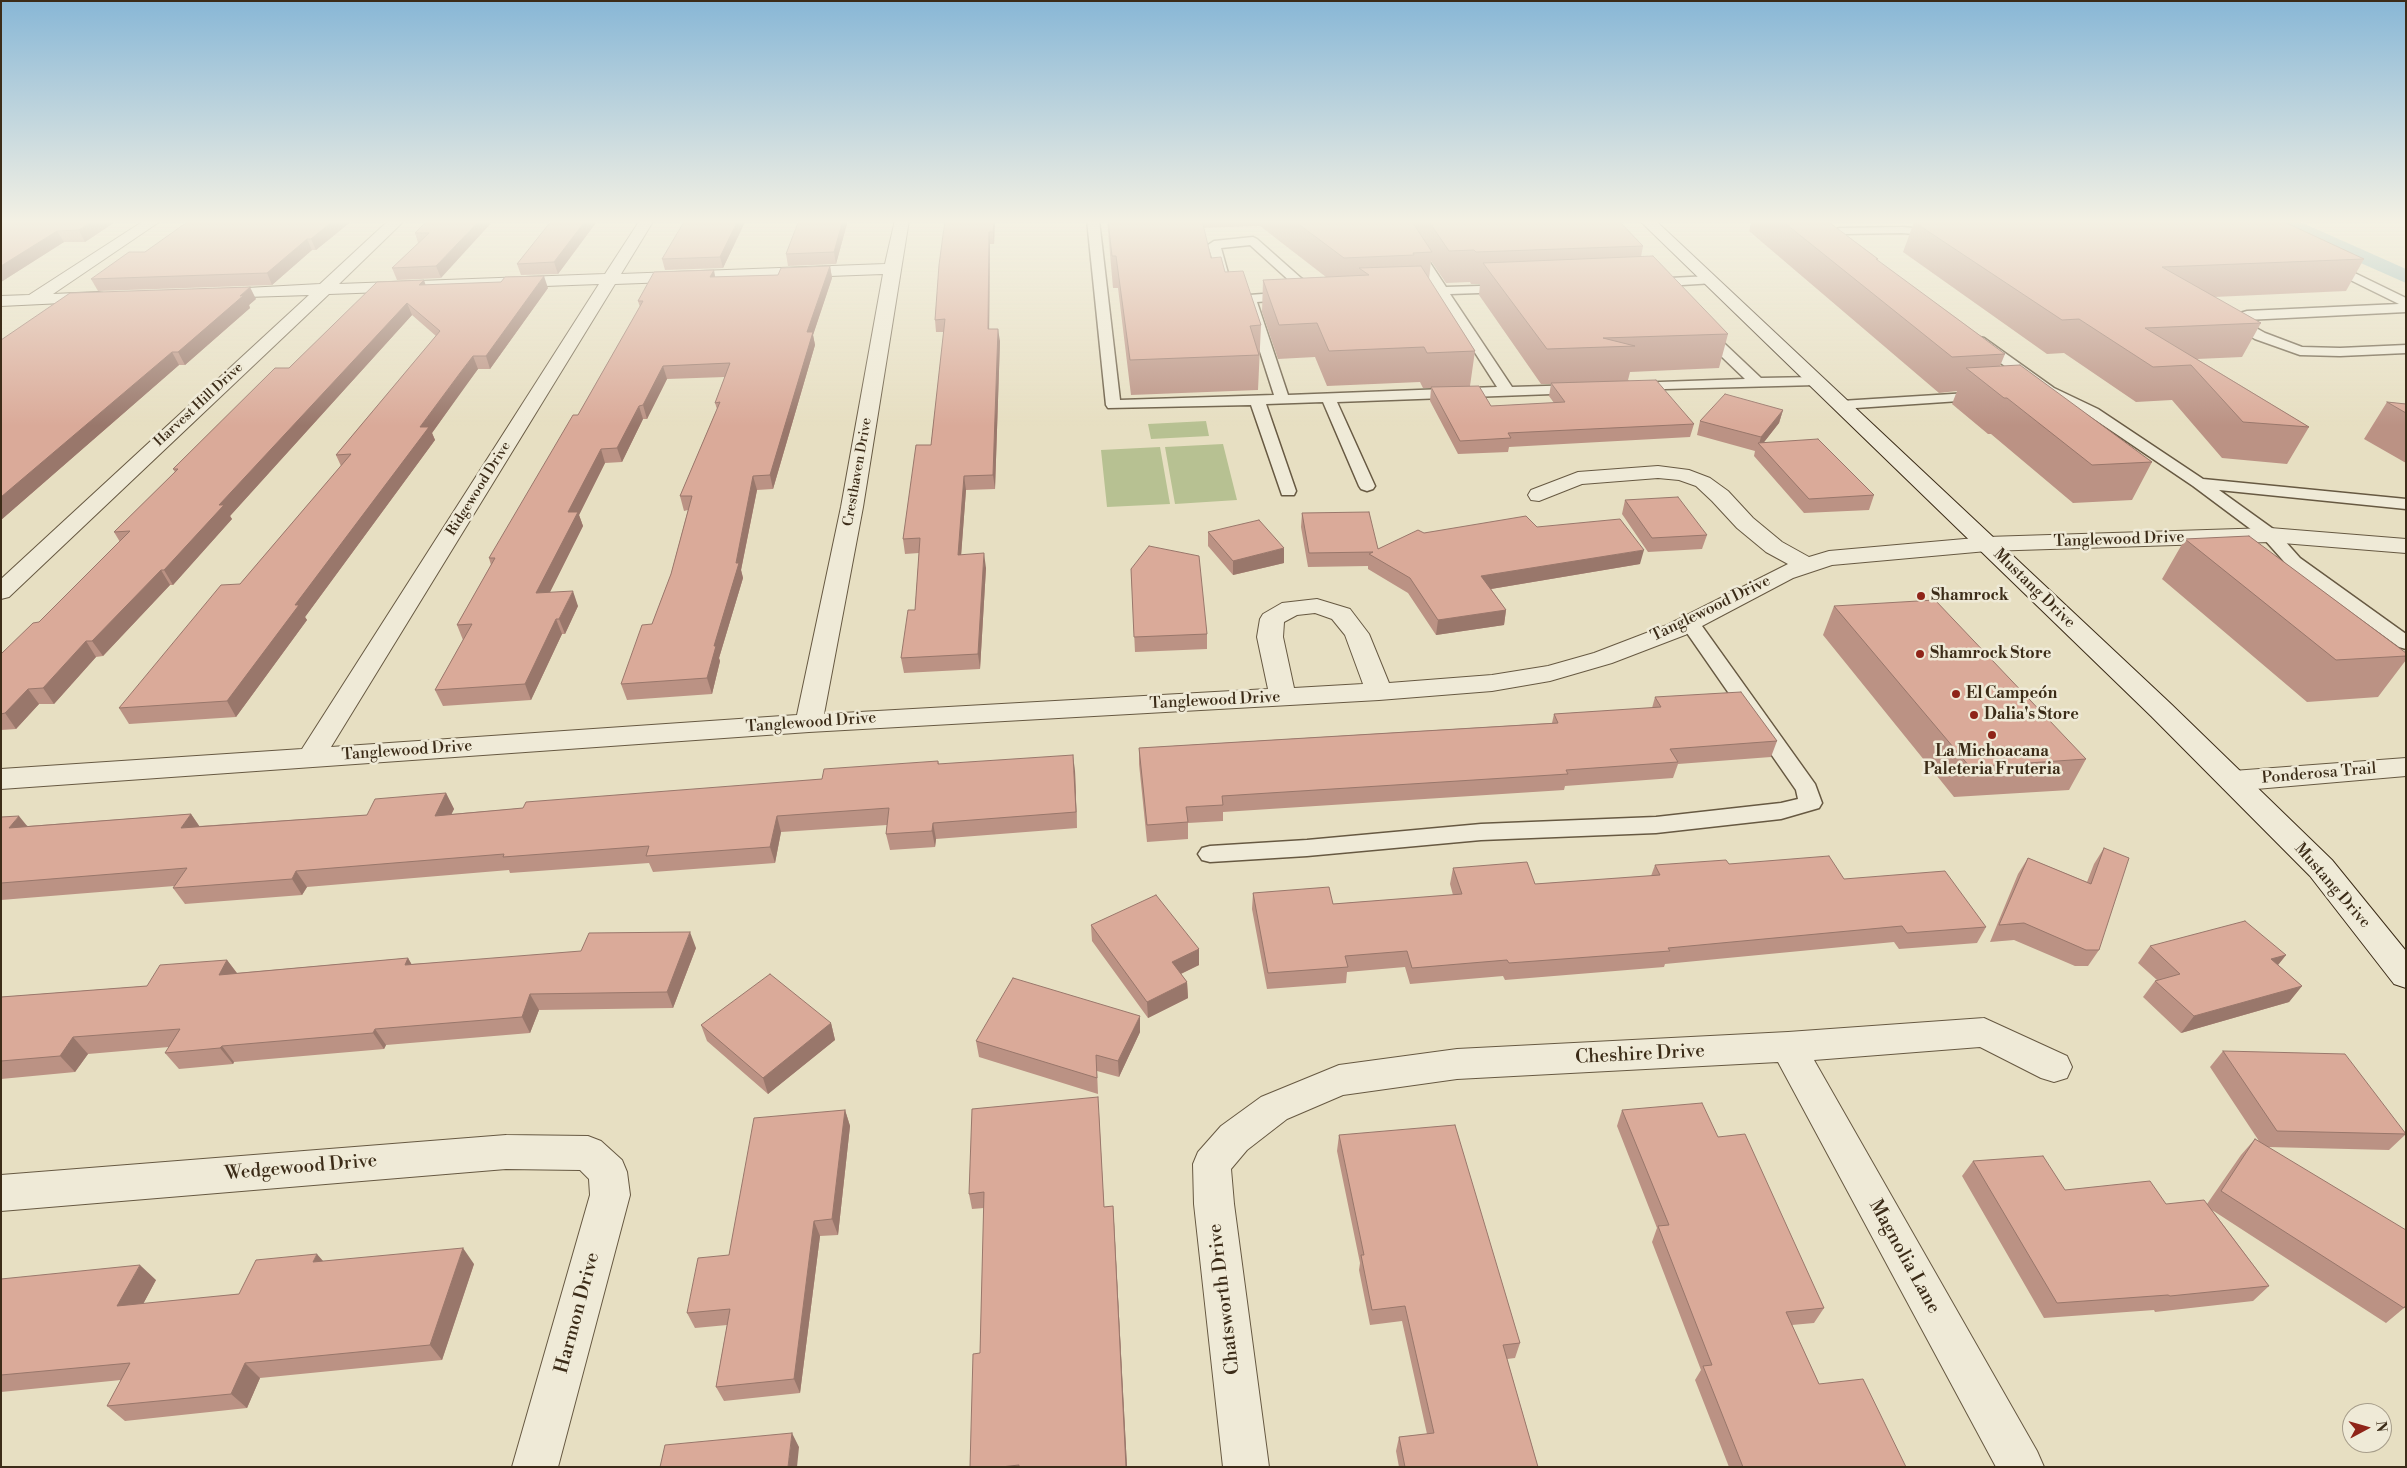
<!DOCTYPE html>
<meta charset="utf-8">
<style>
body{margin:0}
#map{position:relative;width:2407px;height:1468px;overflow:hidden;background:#e7dfc2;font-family:"Libre Bodoni",serif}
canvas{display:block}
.frame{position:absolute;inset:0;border:2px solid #3c2c18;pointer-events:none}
.north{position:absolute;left:2342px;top:1403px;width:50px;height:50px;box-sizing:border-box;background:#efead7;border:1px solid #a79e8b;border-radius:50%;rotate:84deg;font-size:14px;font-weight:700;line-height:20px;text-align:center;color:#3c2c18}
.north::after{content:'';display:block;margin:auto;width:18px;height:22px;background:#8f2418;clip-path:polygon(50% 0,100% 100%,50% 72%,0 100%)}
</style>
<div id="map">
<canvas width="2407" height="1468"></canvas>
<div class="frame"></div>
<div class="north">N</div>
</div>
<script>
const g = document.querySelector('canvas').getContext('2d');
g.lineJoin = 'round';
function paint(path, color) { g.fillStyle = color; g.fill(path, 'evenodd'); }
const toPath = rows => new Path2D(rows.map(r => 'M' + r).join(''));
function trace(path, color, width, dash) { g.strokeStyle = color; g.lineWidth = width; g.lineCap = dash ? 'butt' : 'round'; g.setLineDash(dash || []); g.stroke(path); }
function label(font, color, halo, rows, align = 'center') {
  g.font = font + ' "Libre Bodoni",serif'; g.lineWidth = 5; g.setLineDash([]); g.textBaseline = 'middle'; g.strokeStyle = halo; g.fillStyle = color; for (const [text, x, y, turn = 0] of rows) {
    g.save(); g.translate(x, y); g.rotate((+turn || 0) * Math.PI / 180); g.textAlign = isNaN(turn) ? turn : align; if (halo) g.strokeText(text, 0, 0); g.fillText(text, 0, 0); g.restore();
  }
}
const green = toPath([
 [1206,421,1209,436,1151,439,1148,424],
 [1223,444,1237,500,1175,504,1165,447],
 [1160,447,1170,504,1107,507,1101,450]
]);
const canal = toPath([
 [2269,220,2296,220,2406,269,2406,283,2272,224,2269,220]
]);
const service = toPath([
 [1087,220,1099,220,1120,400,1274,395,1243,299,1249,295,1290,292,1296,296,1295,299,1257,302,1288,395,1497,387,1438,295,1408,296,1402,292,1408,288,1433,287,1390,220,1402,220,1446,287,1512,285,1514,288,1508,292,1450,294,1512,387,1579,385,1586,389,1579,393,1337,402,1375,486,1373,489,1367,491,1361,489,1359,486,1323,402,1266,404,1296,491,1294,495,1282,495,1251,405,1108,408,1106,405,1087,220],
 [1902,227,1938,230,1944,233,1938,236,1902,233,1844,234,1843,236,1861,250,1855,254,1831,237,1836,229,1840,228,1902,227],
 [1253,237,1257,239,1301,278,1322,292,1323,295,1322,298,1312,298,1293,284,1250,245,1221,248,1231,284,1225,288,1221,287,1208,245,1214,241,1253,237],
 [2328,260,2406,298,2406,312,2246,320,2249,324,2265,333,2302,347,2340,348,2406,345,2406,353,2340,356,2300,355,2255,339,2239,330,2231,318,2233,315,2247,311,2399,304,2324,267,2322,264,2328,260],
 [1710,276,1716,280,1714,283,1650,287,1644,283,1650,279,1710,276],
 [1703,327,1708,328,1761,378,1816,377,1823,381,1816,385,1627,390,1625,387,1632,383,1745,379,1698,334,1696,331,1703,327],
 [1979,337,1984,338,2054,388,2098,409,2203,479,2406,499,2406,509,2219,490,2276,531,2300,558,2406,634,2406,649,2399,647,2288,566,2264,539,2193,486,2088,415,2044,394,1974,344,1972,341,1974,338,1979,337],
 [1984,392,1991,396,1989,399,1841,409,1834,405,1841,401,1984,392],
 [1690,617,1697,619,1815,784,1822,803,1819,808,1781,819,1656,833,1481,840,1307,856,1210,862,1202,860,1198,854,1202,848,1210,846,1307,840,1481,824,1656,817,1781,803,1798,799,1796,790,1680,623,1683,619,1690,617]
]);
const minor = toPath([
 [145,220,162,220,53,294,98,292,104,293,106,297,104,301,1,306,1,296,29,295,145,220],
 [389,220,405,220,339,284,605,274,640,220,654,220,621,274,885,264,895,220,909,220,863,507,824,714,1268,689,1257,637,1260,619,1263,614,1282,603,1317,599,1350,609,1369,634,1389,683,1492,675,1548,666,1594,653,1667,625,1788,564,1766,552,1737,528,1712,501,1696,486,1679,480,1658,478,1582,484,1539,501,1531,500,1528,495,1531,490,1578,472,1658,466,1689,470,1710,478,1728,491,1753,518,1782,542,1809,557,1829,551,1987,537,2270,528,2406,539,2406,553,2270,542,1987,551,1832,565,1793,578,1685,635,1612,663,1550,681,1492,691,1379,700,809,732,1,789,1,769,302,749,599,284,329,294,9,597,1,599,1,579,309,295,216,298,210,296,208,293,210,290,320,284,389,220],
 [883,274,841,507,797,715,331,747,615,284,883,274],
 [1315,613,1332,619,1345,635,1363,684,1294,688,1283,637,1284,622,1297,615,1315,613],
 [2406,758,2406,776,2233,791,2223,788,2219,781,2223,774,2233,771,2406,758],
 [1984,1018,2067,1056,2072,1067,2067,1078,2054,1082,2041,1078,1980,1047,1814,1060,2037,1451,2044,1467,1996,1467,1778,1062,1457,1079,1343,1095,1287,1119,1247,1150,1231,1169,1234,1204,1269,1467,1223,1467,1194,1204,1193,1164,1198,1152,1221,1126,1261,1097,1339,1065,1457,1049,1788,1032,1984,1018],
 [506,1135,588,1136,601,1141,622,1160,627,1172,630,1195,558,1467,512,1467,590,1195,589,1179,580,1170,506,1169,1,1211,1,1175,506,1135]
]);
const secondary = toPath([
 [1639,220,1655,220,2171,704,2332,860,2406,951,2406,988,2394,984,2310,876,2151,716,1639,220]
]);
const wall = toPath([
 [1,220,118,220,85,242,64,242,1,282],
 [190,220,353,220,316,250,312,250,272,285,98,291,91,279,145,252],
 [428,220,441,278,397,280,392,268,418,243,415,233],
 [552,220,598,220,558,274,521,275,517,264],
 [746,220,723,268,665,270,662,259],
 [848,220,836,264,788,266,786,254],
 [995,220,994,244,990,244,989,329,1000,341,995,489,966,490,961,555,986,568,980,669,904,673,901,658,915,610,919,553,905,554,903,539,931,445,944,332,936,332,935,320],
 [1107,220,1618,220,1643,246,1641,257,1728,334,1719,368,1630,372,1628,380,1694,424,1690,437,1509,447,1508,452,1458,454,1430,401,1431,388,1423,388,1420,382,1327,386,1315,357,1278,359,1262,312,1263,280,1326,277,1260,226,1204,228,1211,258,1225,272,1261,325,1258,390,1131,395,1118,288,1113,288],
 [1431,261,1446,283,1470,282,1471,284,1480,284,1479,295,1541,384,1551,384,1549,396,1554,403,1491,406,1470,386,1475,351,1429,279],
 [1752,220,1826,220,1878,259,1877,260,2005,354,2000,366,2152,462,2132,500,2073,503,1991,434,1988,434,1952,404,1957,391,1939,393,1749,231],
 [1914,222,2364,259,2346,291,2214,297,2261,323,2242,357,2197,359,2309,427,2287,464,2222,458,2172,400,2136,402,2064,353,2047,354,1903,252],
 [830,266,832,278,813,335,815,345,773,489,757,490,741,570,743,578,719,658,720,661,712,694,627,700,621,684,652,624,671,574,688,510,684,511,680,496,717,409,715,403,725,377,667,379,647,419,643,419,622,462,605,463,579,515,583,526,550,592,578,606,565,634,562,634,531,700,443,706,435,690,463,640,457,625,491,565,489,558,578,415,640,307,638,301,715,277,778,275],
 [426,285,548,288,490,369,478,369,465,386,432,433,435,440,305,617,307,620,236,717,129,724,119,708,240,584,341,466,336,455,436,336,412,315,230,516,232,519,173,585,170,585,103,656,96,657,54,704,39,704,16,729,1,730,1,654,39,622,120,542,114,532,175,472,173,469,289,368],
 [256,299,249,305,250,308,185,365,179,365,1,520,1,340],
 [2387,402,2406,404,2406,463,2364,439],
 [1783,410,1779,423,1764,442,1874,495,1869,510,1804,513,1754,456,1755,451,1697,435,1700,421],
 [1625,500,1707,535,1702,549,1648,552,1622,514],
 [1302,513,1378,549,1424,533,1537,527,1640,564,1491,589,1506,610,1504,625,1436,635,1408,593,1368,569,1368,566,1308,567,1301,527],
 [1208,532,1284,563,1233,575,1208,546],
 [2185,539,2406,653,2406,660,2378,697,2307,702,2162,579],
 [1131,569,1207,634,1207,649,1135,652],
 [1834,606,2086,759,2069,790,1954,797,1823,635],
 [1655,697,1777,741,1771,757,1678,764,1673,778,1565,786,1564,790,1223,812,1223,821,1188,823,1188,839,1147,842,1139,764,1139,748,1552,723,1554,714,1652,708],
 [938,761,939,764,1075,771,1077,828,936,839,935,847,890,850,886,834,887,825,781,832,775,863,653,872,649,863,510,873,509,870,307,887,302,895,185,904,173,888,174,886,1,900,1,817,28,826,191,814,199,826,367,815,446,793,454,809,451,814,523,808,822,779],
 [2104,848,2099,950,2088,966,2075,966,2014,940,1990,942,2018,874,2028,858,2087,882,2094,864],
 [1729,864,1844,879,1986,927,1977,943,1899,949,1894,942,1665,964,1664,967,1505,980,1503,976,1410,984,1405,967,1347,972,1346,983,1267,989,1252,909,1253,893,1333,904,1453,895,1450,884,1453,868,1535,884,1651,876,1655,865],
 [1091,925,1199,949,1199,965,1181,974,1187,982,1188,998,1148,1018,1092,941],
 [2150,946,2286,955,2278,965,2302,986,2289,1002,2181,1033,2143,997,2155,981,2157,980,2138,963],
 [696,948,673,1008,539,1010,530,1033,386,1045,384,1049,234,1062,233,1064,179,1069,165,1053,169,1047,88,1054,75,1072,1,1079,1,997,147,986,227,960,237,973,408,958,411,964],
 [831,1023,835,1040,768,1094,707,1041,701,1025],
 [1140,1032,1119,1077,1097,1071,1098,1094,979,1057,976,1041],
 [2223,1051,2406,1134,2389,1150,2268,1147,2404,1308,2386,1323,2212,1210,2269,1286,2253,1301,2155,1312,2154,1310,2044,1318,1962,1176,1973,1161,2065,1190,2166,1204,2207,1204,2241,1155,2255,1139,2259,1141,2210,1067],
 [845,1110,850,1126,838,1235,820,1236,800,1393,724,1401,716,1387,727,1325,695,1328,687,1313,729,1255],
 [1622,1110,1718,1137,1824,1308,1814,1323,1792,1325,1819,1384,1906,1467,1729,1467,1695,1380,1701,1370,1652,1242,1657,1228,1617,1126],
 [1099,1113,1104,1207,1113,1206,1114,1222,1127,1467,970,1467,980,1353,984,1208,972,1209,969,1194],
 [1339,1135,1520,1343,1515,1358,1507,1359,1538,1467,1399,1467,1396,1451,1399,1437,1427,1434,1402,1321,1370,1325,1359,1270,1360,1263,1337,1151],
 [323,1261,474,1264,442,1360,260,1378,247,1408,125,1421,107,1406,121,1380,1,1392,1,1279,156,1280,143,1304,239,1294]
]);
const shadedWall = toPath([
 [94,220,118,220,85,242,79,230],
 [334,220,353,220,316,250,311,239],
 [480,220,494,220,441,278,436,266],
 [586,220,598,220,558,274,554,262],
 [738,220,746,220,723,268,720,257],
 [843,220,848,220,836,264,834,252],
 [994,220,995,220,994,244,993,232],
 [57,231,64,242,1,282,1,266],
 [989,232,990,244,989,342,988,329],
 [307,239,312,250,272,285,267,273],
 [830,266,832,278,813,335,815,345,773,489,770,475,807,332],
 [714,270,716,282,710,277],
 [544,276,548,288,490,369,486,356],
 [424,280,428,292,419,285],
 [250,287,256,299,249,305,250,308,185,365,178,352],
 [407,303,412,315,230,516,232,519,173,585,164,570,219,505],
 [998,329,1000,341,995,489,993,475],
 [172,352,179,365,1,520,1,497],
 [473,356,478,369,432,433,435,440,305,617,307,620,236,717,227,701,420,427],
 [663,366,667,379,647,419,643,405],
 [639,406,643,419,622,462,617,448],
 [1783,410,1779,423,1761,446,1759,444,1761,437],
 [601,449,605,463,579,515,583,526,542,608,536,593,568,512],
 [753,476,757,490,741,570,743,578,719,658,720,661,712,694,707,678,714,646,736,563],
 [964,476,966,490,960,570,958,555],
 [1284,548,1284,563,1233,575,1233,561],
 [1644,550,1640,564,1479,591,1481,576],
 [984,553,986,568,980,669,978,654],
 [161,570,170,585,103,656,92,641],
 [573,591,578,606,565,634,559,619],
 [1506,610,1504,625,1436,635,1438,620],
 [556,619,562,634,531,700,525,684],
 [86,641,96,657,54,704,43,688],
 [28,689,39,704,16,729,5,713],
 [1073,755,1075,771,1077,828,1076,812],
 [446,793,454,809,443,832,435,816],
 [191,814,202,830,181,828],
 [19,816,32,832,9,828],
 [777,816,781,832,775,863,770,847],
 [933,823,936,839,935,847,932,831],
 [296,871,307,887,302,895,292,879],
 [690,932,696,948,673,1008,667,992],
 [1199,949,1199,965,1172,978,1172,962],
 [2286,955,2273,971,2271,959],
 [408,958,418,975,405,965],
 [227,960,239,976,219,975],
 [1187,982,1188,998,1148,1018,1147,1002],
 [2302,986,2289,1002,2181,1033,2194,1016],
 [530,994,539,1010,530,1033,522,1017],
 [1140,1016,1140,1032,1119,1077,1118,1061],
 [831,1023,835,1040,768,1094,763,1078],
 [375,1029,386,1045,384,1049,373,1033],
 [73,1037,88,1054,75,1072,60,1056],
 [222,1046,234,1062,233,1064,220,1048],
 [845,1110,850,1126,838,1235,832,1219],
 [1113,1206,1114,1222,1127,1467,1126,1467],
 [814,1221,820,1236,800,1393,794,1379],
 [463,1248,474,1264,442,1360,430,1345],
 [317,1254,330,1269,313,1262],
 [140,1265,156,1280,134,1321,117,1306],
 [245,1363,260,1378,247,1408,231,1394],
 [792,1433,799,1447,797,1467,788,1467]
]);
const building = toPath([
 [1,220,94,220,79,230,57,231,1,266,1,220],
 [190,220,334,220,311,239,307,239,267,273,91,279,129,252,145,252,190,220],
 [428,220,480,220,436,266,392,268,429,233,415,233,428,220],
 [552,220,586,220,554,262,517,264,552,220],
 [685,220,738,220,720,257,662,259,685,220],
 [799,220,843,220,834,252,786,254,799,220],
 [945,220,994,220,993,232,989,232,988,329,998,329,993,475,964,476,958,555,984,553,978,654,901,658,908,610,915,610,920,538,903,539,916,445,931,445,945,319,935,320,939,265,945,220],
 [1108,220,1202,220,1211,258,1221,257,1225,272,1243,271,1261,325,1250,326,1259,355,1130,360,1116,256,1112,256,1108,220],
 [1293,220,1411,220,1432,252,1413,253,1414,255,1344,258,1293,220],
 [1428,220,1618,220,1643,246,1476,252,1474,250,1449,251,1428,220],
 [1781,220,1826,220,1878,259,1876,259,2005,354,1952,357,1781,220],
 [1956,220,2280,220,2364,259,2162,267,2261,323,2145,328,2309,427,2243,422,2191,365,2153,367,2079,319,2062,320,1914,222,1956,220],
 [1653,256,1728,334,1603,338,1635,346,1547,349,1483,263,1653,256],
 [830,266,807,332,813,332,770,475,753,476,736,563,739,563,714,646,716,646,707,678,621,684,642,625,652,624,671,574,692,496,680,496,720,402,715,403,730,363,663,366,643,405,639,406,617,448,601,449,568,512,578,512,536,593,573,591,559,619,556,619,525,684,435,690,472,624,457,625,495,558,489,558,573,415,578,415,643,301,638,301,654,272,714,270,710,277,778,275,781,268,830,266],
 [1421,266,1475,351,1427,353,1424,347,1329,351,1317,323,1279,325,1263,280,1369,275,1359,268,1421,266],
 [544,276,486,356,473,356,460,373,420,427,429,427,295,605,299,605,227,701,119,708,221,585,240,584,351,454,336,455,440,331,407,303,219,505,224,505,164,570,161,570,92,641,86,641,43,688,28,689,5,713,1,714,1,654,33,623,39,622,130,531,114,532,178,469,173,469,275,368,289,368,377,282,424,280,419,285,501,282,505,277,544,276],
 [250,287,240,296,244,295,178,352,172,352,1,497,1,340,70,293,250,287],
 [2020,365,2152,462,2092,465,2007,398,2004,398,1966,368,2020,365],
 [1656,380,1694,424,1508,433,1511,438,1460,441,1431,387,1479,386,1491,406,1565,402,1551,383,1656,380],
 [1725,394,1783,410,1761,437,1700,421,1725,394],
 [2387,402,2406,404,2406,413,2387,402],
 [1818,439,1874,495,1809,499,1758,443,1818,439],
 [1678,497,1707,535,1652,538,1625,500,1678,497],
 [1369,512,1378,549,1418,530,1424,533,1526,516,1537,527,1620,519,1644,550,1481,576,1506,610,1438,620,1410,578,1369,554,1373,552,1309,553,1302,513,1369,512],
 [1259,520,1284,548,1233,561,1208,532,1259,520],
 [2249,536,2406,653,2406,656,2336,660,2185,539,2249,536],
 [1149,546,1199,556,1207,634,1134,637,1131,569,1149,546],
 [1935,600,2086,759,1970,767,1834,606,1935,600],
 [1741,692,1777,741,1670,749,1678,762,1566,770,1568,774,1222,796,1223,805,1186,807,1188,822,1147,825,1139,748,1558,723,1554,714,1661,707,1655,697,1741,692],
 [1073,755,1076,812,933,823,932,831,886,834,889,808,777,816,770,847,646,856,649,846,503,857,504,854,296,871,292,879,173,888,187,868,1,883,1,817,19,816,9,828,191,814,181,828,367,815,375,799,446,793,435,816,523,808,526,802,822,779,824,769,938,761,938,764,1073,755],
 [2104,848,2129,858,2099,950,2086,950,2024,923,1999,925,2028,858,2091,884,2104,848],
 [1829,856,1844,879,1945,871,1986,927,1907,933,1902,926,1668,948,1670,951,1509,963,1507,960,1412,968,1407,951,1345,956,1348,967,1268,973,1253,893,1329,887,1333,904,1462,894,1453,868,1527,862,1535,884,1660,875,1655,865,1726,860,1729,864,1829,856],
 [1156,895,1199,949,1172,962,1187,982,1147,1002,1091,925,1156,895],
 [2245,921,2286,955,2271,959,2302,986,2194,1016,2155,981,2180,974,2150,946,2245,921],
 [690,932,667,992,530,994,522,1017,375,1029,373,1033,222,1046,220,1048,165,1053,180,1029,73,1037,60,1056,1,1061,1,997,147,986,160,965,227,960,219,975,408,958,405,965,581,951,589,933,690,932],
 [770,974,831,1023,763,1078,701,1025,770,974],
 [1013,978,1140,1016,1118,1061,1096,1055,1097,1078,976,1041,1013,978],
 [2223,1051,2345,1054,2406,1134,2277,1131,2223,1051],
 [1098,1097,1104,1207,1113,1206,1126,1467,1019,1467,1019,1465,1001,1467,970,1467,973,1354,980,1353,984,1192,969,1194,972,1109,1098,1097],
 [1702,1103,1718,1137,1745,1134,1824,1308,1786,1312,1819,1384,1863,1379,1906,1467,1743,1467,1703,1366,1712,1365,1658,1226,1669,1225,1622,1110,1702,1103],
 [845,1110,832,1219,814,1221,794,1379,716,1387,730,1309,687,1313,698,1258,729,1255,754,1118,845,1110],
 [1455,1125,1520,1343,1503,1345,1538,1467,1405,1467,1399,1437,1434,1433,1405,1306,1372,1310,1361,1255,1364,1255,1339,1135,1455,1125],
 [2255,1139,2406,1230,2406,1305,2404,1308,2221,1191,2255,1139],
 [2043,1156,2065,1190,2150,1181,2166,1204,2204,1200,2269,1286,2170,1296,2168,1295,2057,1303,1973,1161,2043,1156],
 [463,1248,430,1345,245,1363,231,1394,107,1406,130,1363,1,1375,1,1279,140,1265,117,1306,239,1294,256,1260,317,1254,313,1262,463,1248],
 [792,1433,788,1467,660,1467,665,1445,792,1433]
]);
const markers = [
 [1921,596,5,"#8f2418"],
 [1920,654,5,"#8f2418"],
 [1956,694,5,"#8f2418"],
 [1974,715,5,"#8f2418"],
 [1992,735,5,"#8f2418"]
];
const farStreetnames = [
 ["Harvest Hill Drive",199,405,-43],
 ["Cresthaven Drive",858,472,-80],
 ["Ridgewood Drive",479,489,-58]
];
const streetNames = [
 ["Tanglewood Drive",2119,540,-2],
 ["Mustang Drive",2034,589,44],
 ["Tanglewood Drive",1711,609,-26],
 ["Tanglewood Drive",1215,701,-3],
 ["Tanglewood Drive",811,723,-4],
 ["Tanglewood Drive",407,751,-4],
 ["Ponderosa Trail",2319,774,-5],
 ["Mustang Drive",2332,886,49]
];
const poiNames = [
 ["Shamrock",1931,596],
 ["Shamrock Store",1930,654],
 ["El Campeón",1966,694],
 ["Dalia's Store",1984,715],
 ["La Michoacana",1992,752,"center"],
 ["Paleteria Fruteria",1992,770,"center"]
];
const nearStreetnames = [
 ["Cheshire Drive",1640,1055,-3],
 ["Wedgewood Drive",301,1168,-5],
 ["Magnolia Lane",1904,1257,61],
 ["Chatsworth Drive",1225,1299,-97],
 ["Harmon Drive",578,1313,-75]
];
paint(green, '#b7c192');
paint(canal, '#9bb');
trace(service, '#675942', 3);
trace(minor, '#675942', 2);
trace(secondary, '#3c2c18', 2);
paint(service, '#efead7');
paint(minor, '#efead7');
paint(secondary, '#efead7');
paint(wall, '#bb9284');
paint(shadedWall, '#99776b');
paint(building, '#daaa99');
trace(building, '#99776b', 1);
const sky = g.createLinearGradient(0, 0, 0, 426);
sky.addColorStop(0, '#88b7d6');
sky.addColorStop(0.52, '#f4f1e4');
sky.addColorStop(1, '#f4f1e400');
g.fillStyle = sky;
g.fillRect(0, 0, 2407, 426);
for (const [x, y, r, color] of markers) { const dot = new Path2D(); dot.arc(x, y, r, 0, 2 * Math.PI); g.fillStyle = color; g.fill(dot); trace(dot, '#efead7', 2); }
label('14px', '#3c2c18', '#efead7', farStreetnames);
label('16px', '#3c2c18', '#efead7', streetNames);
label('bold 16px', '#3c2c18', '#efead7', poiNames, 'left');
label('19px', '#3c2c18', '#efead7', nearStreetnames);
</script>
